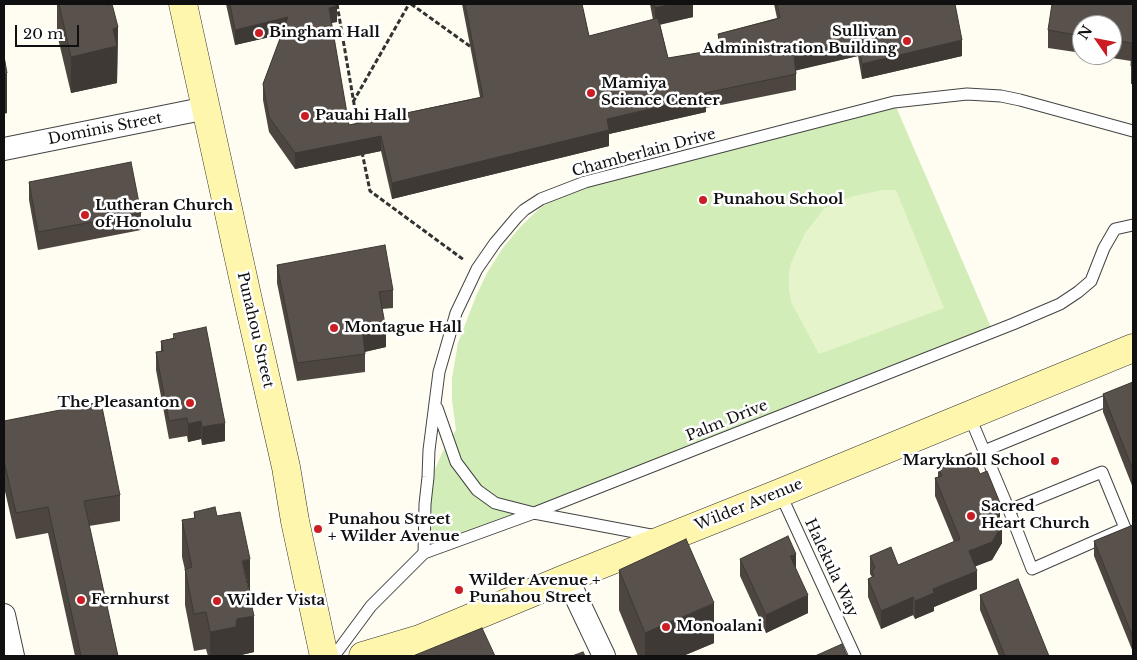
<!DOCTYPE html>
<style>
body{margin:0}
#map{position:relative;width:1137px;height:660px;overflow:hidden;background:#fffdf2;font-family:"Libre Baskerville",serif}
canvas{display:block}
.frame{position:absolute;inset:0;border:5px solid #101010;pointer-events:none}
.north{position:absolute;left:1072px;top:15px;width:50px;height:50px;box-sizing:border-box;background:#fff;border:1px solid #9f9f9f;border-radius:50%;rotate:303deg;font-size:14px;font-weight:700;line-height:20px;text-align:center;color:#101010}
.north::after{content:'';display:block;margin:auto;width:18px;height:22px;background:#cb1d24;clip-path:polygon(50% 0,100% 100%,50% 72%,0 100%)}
.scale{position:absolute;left:15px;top:25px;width:64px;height:22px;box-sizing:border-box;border:2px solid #101010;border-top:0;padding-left:6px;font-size:15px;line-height:18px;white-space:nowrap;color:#101010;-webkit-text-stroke:4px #fff;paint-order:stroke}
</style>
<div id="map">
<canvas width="1137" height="660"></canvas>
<div class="frame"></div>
<div class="north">N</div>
<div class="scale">20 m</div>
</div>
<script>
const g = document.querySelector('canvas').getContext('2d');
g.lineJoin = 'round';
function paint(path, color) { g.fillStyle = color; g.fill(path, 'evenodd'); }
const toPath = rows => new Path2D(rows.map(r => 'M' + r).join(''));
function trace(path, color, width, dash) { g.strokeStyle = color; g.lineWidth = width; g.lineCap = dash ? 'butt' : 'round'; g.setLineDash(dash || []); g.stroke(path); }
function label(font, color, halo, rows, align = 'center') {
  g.font = font + ' "Libre Baskerville",serif'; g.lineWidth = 5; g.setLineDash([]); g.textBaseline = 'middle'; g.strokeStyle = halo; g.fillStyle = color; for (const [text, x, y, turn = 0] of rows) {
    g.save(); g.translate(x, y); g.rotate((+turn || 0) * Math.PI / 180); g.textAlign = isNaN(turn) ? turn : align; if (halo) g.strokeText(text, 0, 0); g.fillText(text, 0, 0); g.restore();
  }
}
const green = toPath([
 [894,102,993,332,424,553,431,478,443,451,456,430,452,400,452,378,458,343,476,296,487,273,502,249,520,227,541,207,585,182]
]);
const pitch = toPath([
 [882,190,896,190,944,308,819,354,791,302,789,289,789,272,791,263,805,233,824,209,835,203,854,196]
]);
const path = toPath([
 [337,4,358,127],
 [411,4,471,47],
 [353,102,409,4],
 [362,152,370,191,464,260]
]);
const lane = toPath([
 [437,408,456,462,477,490,495,503,534,513,656,536],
 [969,415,1009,510,1102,472,1125,528,1032,569,1009,510],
 [984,451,1133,390],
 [780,493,855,656],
 [424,553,425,504,428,477,429,450,439,372,456,313,477,269,495,243,517,217,524,210,541,199,585,182,894,102,967,94,1001,96,1020,100,1133,131],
 [334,656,371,606,424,553,534,513,1013,324,1060,304,1078,292,1091,281,1104,248,1115,229,1133,225]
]);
const street = toPath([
 [4,149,207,108],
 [567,578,604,656],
 [4,615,13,656]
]);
const secondary = toPath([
 [183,4,250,309,286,467,295,521,324,656],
 [363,656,420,639,567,578,780,493,1133,348]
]);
const wall = toPath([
 [57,4,107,4,118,27,117,83,71,93,57,34],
 [226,4,336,4,337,22,331,23,349,125,480,97,462,4,582,4,589,36,653,20,650,4,693,4,693,17,660,24,668,58,718,50,718,34,777,18,774,4,955,4,962,56,862,79,858,56,796,70,796,90,706,108,706,112,609,134,609,146,392,199,381,151,295,169,269,132,263,100,263,84,282,34,235,45],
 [1133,4,1133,84,1131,84,1131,61,1093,55,1112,55,1112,25,1082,25,1082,53,1048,48,1048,30],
 [29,182,141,213,141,230,38,250,29,200],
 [277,265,393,290,393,308,382,309,386,347,365,352,365,372,297,381,277,283],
 [173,334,225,441,202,445,201,439,188,442,187,436,169,439,156,370,156,352,161,351,161,341,173,338],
 [1133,382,1133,488,1103,412,1103,394],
 [4,421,120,495,120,521,89,526,118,656,75,656,48,533,16,539,4,487],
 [938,467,1000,521,1002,543,992,560,975,566,977,589,934,607,934,611,915,619,913,615,881,629,868,597,868,579,872,577,870,574,870,556,898,565,954,542,935,496,935,478,938,477],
 [194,512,217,516,250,596,254,652,237,656,208,656,206,649,194,651,185,605,185,570,182,557,182,520,194,518],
 [1133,525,1133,652,1094,556,1094,541],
 [740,559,796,569,808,613,766,633,740,576],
 [619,570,714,643,683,656,638,656,619,610],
 [980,595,1049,656,999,656,980,610]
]);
const shadedWall = toPath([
 [672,4,693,4,693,17,655,26,655,8],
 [337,6,337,22,329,23,329,8],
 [288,17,288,33,235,45,235,30],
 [118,27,117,83,71,93,71,57,113,29],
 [858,40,858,56,794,71,794,55],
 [962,40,962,56,862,79,862,64],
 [7,73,7,113,4,114,4,74],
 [706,96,706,112,609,134,609,146,392,199,392,183,607,119],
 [381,136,381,151,295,169,295,153],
 [386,329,386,347,363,352,363,335],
 [201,421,201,439,188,442,188,424],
 [225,423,225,441,202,445,202,427],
 [1000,503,1000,521,994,506],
 [1002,525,1002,543,992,560,969,569,969,551],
 [796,554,796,572,790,556],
 [250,559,250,596,242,561],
 [977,571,977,589,934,607,934,611,915,619,915,601,933,589],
 [808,595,808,613,766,633,766,615],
 [913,597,913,615,881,629,881,611],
 [714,603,714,643,683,656,645,656,645,633],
 [254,616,254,652,237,656,210,656,210,632,237,619]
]);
const building = toPath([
 [59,4,107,4,108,6,112,4,118,27,113,29,117,46,71,57,59,4],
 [230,4,336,4,337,6,329,8,349,125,483,97,465,4,582,4,589,36,658,18,668,58,721,49,718,34,780,18,777,4,955,4,962,40,862,64,858,40,794,55,796,74,705,93,706,96,607,119,609,130,392,183,381,136,295,153,269,117,263,84,288,17,235,30,230,4],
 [654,4,672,4,655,8,654,4],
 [1052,4,1133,4,1133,66,1131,66,1132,43,1112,40,1112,25,1082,25,1082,36,1048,30,1052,4],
 [4,56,7,73,4,74,4,56],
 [131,162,141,213,38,232,29,182,131,162],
 [385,245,393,290,379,292,386,329,363,335,365,354,297,363,277,265,385,245],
 [206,327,225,423,202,427,201,421,188,424,187,418,169,421,156,352,163,351,161,341,176,338,173,334,206,327],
 [1133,382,1133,470,1103,394,1133,382],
 [101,402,120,495,84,501,118,656,81,656,48,507,16,513,4,461,4,421,101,402],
 [971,453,980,474,987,471,1000,503,994,506,1002,525,992,542,969,551,977,571,933,589,934,593,915,601,913,597,881,611,868,579,874,576,872,570,875,568,870,556,891,547,898,565,960,539,935,478,942,476,938,467,971,453],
 [215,507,217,516,240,512,250,559,242,561,254,616,237,619,236,627,210,632,206,612,194,614,185,569,192,567,182,520,195,518,194,512,215,507],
 [1133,525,1133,637,1094,541,1133,525],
 [788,536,796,554,790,556,808,595,766,615,740,559,788,536],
 [686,539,714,603,645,633,619,570,686,539],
 [1018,579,1049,656,1005,656,980,595,1018,579],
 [482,628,495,656,413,656,482,628],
 [842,644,847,656,815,656,842,644],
 [583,652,585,656,572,656,583,652]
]);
const markers = [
 [259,33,5,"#cb1d24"],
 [907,41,5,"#cb1d24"],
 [591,93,5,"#cb1d24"],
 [305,116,5,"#cb1d24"],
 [703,200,5,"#cb1d24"],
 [85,215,5,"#cb1d24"],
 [334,328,5,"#cb1d24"],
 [190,403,5,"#cb1d24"],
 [1055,461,5,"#cb1d24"],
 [971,516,5,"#cb1d24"],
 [318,529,5,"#cb1d24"],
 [459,590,5,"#cb1d24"],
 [81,600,5,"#cb1d24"],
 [217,601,5,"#cb1d24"],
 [666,627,5,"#cb1d24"]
];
const poiNames = [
 ["Sullivan",897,32,"right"],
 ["Administration Building",897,49,"right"],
 ["Bingham Hall",269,33],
 ["Mamiya",601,84],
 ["Science Center",601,101],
 ["Pauahi Hall",315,116],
 ["Punahou School",713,200],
 ["Lutheran Church",95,206],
 ["of Honolulu",95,223],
 ["Montague Hall",344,328],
 ["The Pleasanton",180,403,"right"],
 ["Maryknoll School",1045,461,"right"],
 ["Sacred",981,507],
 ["Heart Church",981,524],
 ["Punahou Street",328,520],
 ["+ Wilder Avenue",328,537],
 ["Wilder Avenue +",469,581],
 ["Punahou Street",469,598],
 ["Fernhurst",91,600],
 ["Wilder Vista",227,601],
 ["Monoalani",676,627]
];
const streetNames = [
 ["Dominis Street",105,129,-11],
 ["Chamberlain Drive",644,153,-15],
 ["Punahou Street",255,330,77],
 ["Palm Drive",727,421,-22],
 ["Wilder Avenue",749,505,-22],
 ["Halekula Way",831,568,65]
];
paint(green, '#d3edb8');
paint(pitch, '#e5f4cb');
trace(lane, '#434343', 13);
trace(street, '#434343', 24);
trace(secondary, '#323232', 29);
trace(path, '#323232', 3, [5, 2.5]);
trace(lane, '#fff', 11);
trace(street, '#fff', 22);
trace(secondary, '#fff6ad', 28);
paint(wall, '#4d4640');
paint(shadedWall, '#3e3934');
paint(building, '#59514b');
trace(building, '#3e3934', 1);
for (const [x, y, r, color] of markers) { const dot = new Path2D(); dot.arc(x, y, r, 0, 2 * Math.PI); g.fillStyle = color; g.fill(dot); trace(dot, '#fff', 2); }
label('bold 15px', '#101010', '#fff', poiNames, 'left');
label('15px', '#101010', '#fff', streetNames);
</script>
